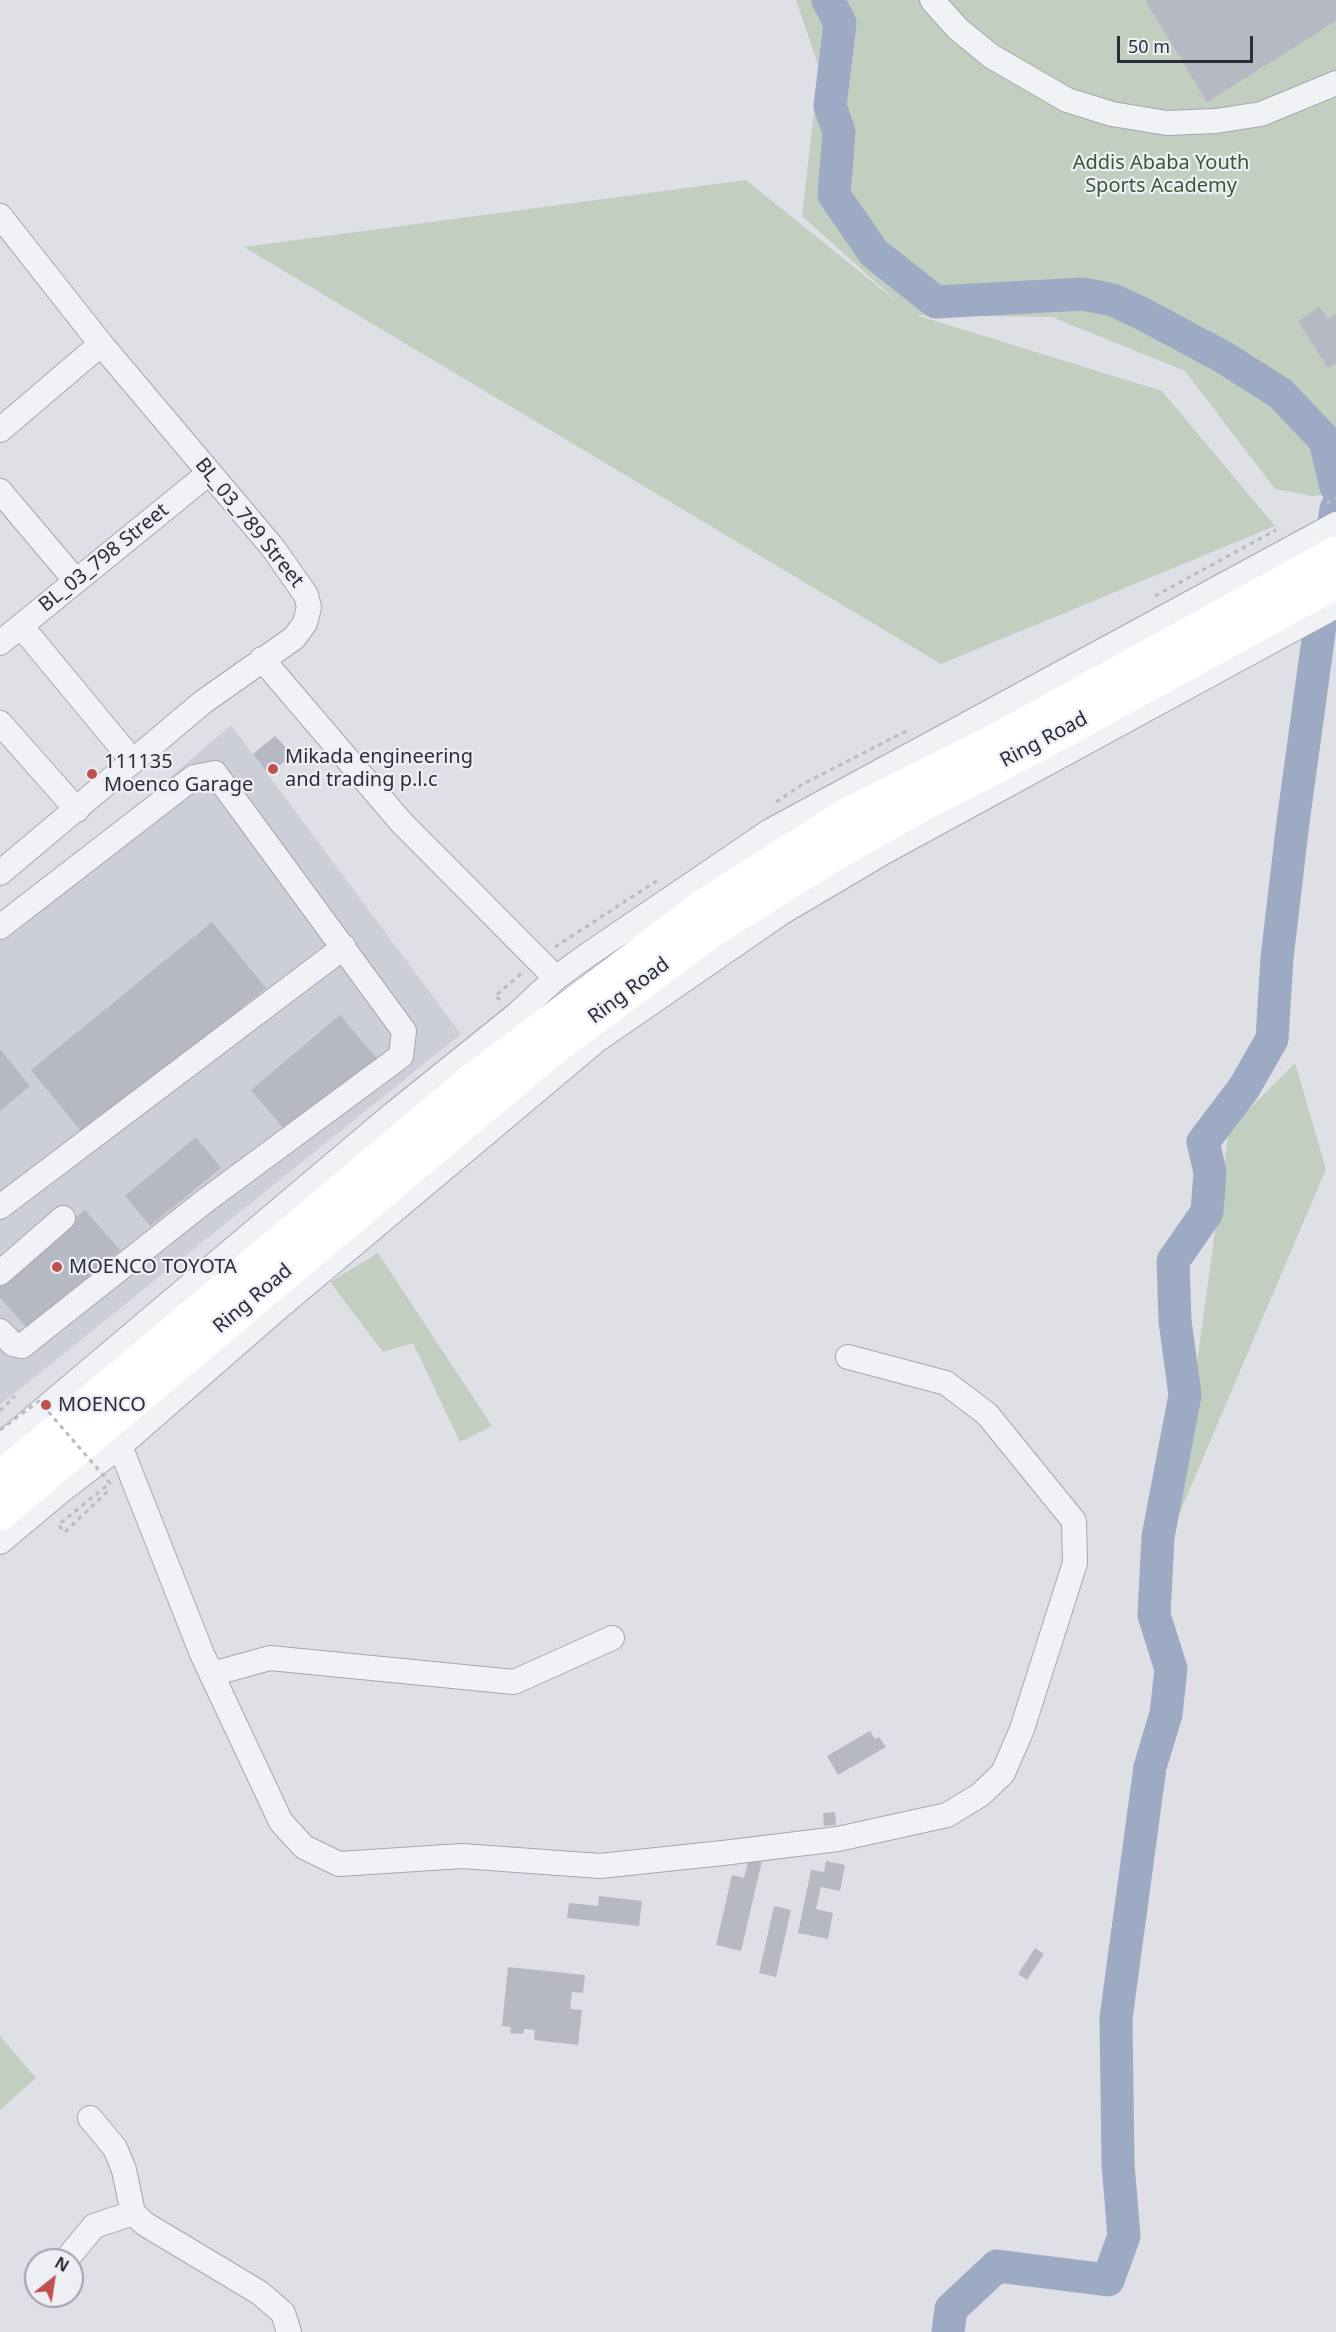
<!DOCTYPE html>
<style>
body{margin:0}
#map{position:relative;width:1336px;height:2332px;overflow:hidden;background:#dee0e6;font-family:"Noto Sans",sans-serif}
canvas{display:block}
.north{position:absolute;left:24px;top:2248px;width:60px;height:60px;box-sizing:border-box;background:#eeeff4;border:2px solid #9fa1aa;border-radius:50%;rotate:30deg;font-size:16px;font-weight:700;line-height:24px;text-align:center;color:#292d3c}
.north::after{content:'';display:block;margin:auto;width:21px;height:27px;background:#c04f4f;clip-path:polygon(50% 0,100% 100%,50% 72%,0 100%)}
.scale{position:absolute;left:1117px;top:36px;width:136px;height:27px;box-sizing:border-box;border:3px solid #292d3c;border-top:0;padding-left:8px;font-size:18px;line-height:21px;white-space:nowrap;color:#292d3c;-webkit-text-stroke:4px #eeeff4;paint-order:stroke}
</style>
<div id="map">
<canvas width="1336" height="2332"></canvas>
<div class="north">N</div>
<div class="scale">50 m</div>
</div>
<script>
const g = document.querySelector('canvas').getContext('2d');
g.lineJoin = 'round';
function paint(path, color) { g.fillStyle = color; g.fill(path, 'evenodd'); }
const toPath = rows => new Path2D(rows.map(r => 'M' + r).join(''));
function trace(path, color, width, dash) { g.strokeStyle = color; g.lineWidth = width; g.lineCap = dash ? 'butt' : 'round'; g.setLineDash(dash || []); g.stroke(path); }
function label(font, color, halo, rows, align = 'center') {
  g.font = font + ' "Noto Sans",sans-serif'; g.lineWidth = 4.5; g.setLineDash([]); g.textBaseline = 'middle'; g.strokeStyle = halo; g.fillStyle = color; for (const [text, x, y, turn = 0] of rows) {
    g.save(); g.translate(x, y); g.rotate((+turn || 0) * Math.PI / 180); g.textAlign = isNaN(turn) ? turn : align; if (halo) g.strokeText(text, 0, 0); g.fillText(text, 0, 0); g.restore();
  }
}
const built = toPath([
 [231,725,461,1034,0,1405,0,924]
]);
const green = toPath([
 [796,0,1336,0,1336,493,1312,496,1275,489,1185,371,1052,317,916,315,1162,391,1275,526,941,664,244,247,746,180,900,304,802,216,819,68],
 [1295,1063,1326,1169,1175,1524,1229,1129],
 [378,1253,492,1426,460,1442,413,1343,383,1352,330,1282],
 [0,2036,36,2078,0,2110]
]);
const river = toPath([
 [828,0,840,23,830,106,839,132,834,195,874,253,936,302,1083,294,1113,300,1143,314,1223,357,1280,393,1325,440,1336,487],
 [948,2332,951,2309,997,2266,1108,2280,1124,2236,1118,2164,1116,2018,1150,1767,1166,1714,1171,1669,1154,1615,1158,1537,1185,1395,1175,1321,1173,1261,1207,1212,1210,1172,1203,1142,1244,1088,1272,1039,1277,958,1293,822,1336,509]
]);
const building = toPath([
 [1145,0,1336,0,1336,21,1207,102],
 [1320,307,1328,319,1336,314,1336,363,1328,368,1298,321],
 [275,736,293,755,268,774,253,754],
 [212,922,266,988,85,1136,31,1070],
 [340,1015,378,1060,289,1135,251,1090],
 [0,1049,30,1086,0,1111],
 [196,1137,221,1168,150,1226,125,1196],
 [85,1210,120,1250,29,1330,0,1298,0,1284],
 [870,1731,875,1739,879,1737,886,1747,838,1775,827,1756],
 [835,1812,836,1825,824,1826,823,1813],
 [749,1858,762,1861,741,1951,716,1945,732,1875,744,1878],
 [826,1861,845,1865,840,1891,821,1887,816,1909,833,1913,828,1939,798,1933,811,1870,824,1872],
 [599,1896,642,1901,639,1926,567,1918,569,1903,598,1906],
 [774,1906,791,1910,776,1977,759,1973],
 [1035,1948,1044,1954,1027,1980,1018,1974],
 [508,1967,585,1975,583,1993,572,1992,570,2009,582,2010,578,2045,534,2040,535,2030,524,2029,523,2034,510,2033,511,2027,502,2026]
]);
const path = toPath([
 [1327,503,1336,498],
 [1155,596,1276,530],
 [776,802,803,784,910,729],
 [555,947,658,880],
 [500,1000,495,996,522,973],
 [0,1411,15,1396]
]);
const minor = toPath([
 [932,0,958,29,991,56,1067,100,1112,114,1167,123,1216,121,1261,114,1336,83],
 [0,216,101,344,273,548,306,595,309,607,305,623,294,638,203,702,0,873],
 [0,430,101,344],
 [0,491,76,581],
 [21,626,132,760],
 [0,643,209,473],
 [262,659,401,822,556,978],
 [0,723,77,810],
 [0,927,194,777,215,773,404,1031,401,1056,205,1201,22,1346,13,1344,0,1331],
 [0,1207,344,947],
 [0,1273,63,1218],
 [0,1446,393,1114,516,1015,556,978,589,954,770,831,1336,524],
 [120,1446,202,1654,281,1822,304,1847,339,1864,462,1856,600,1866,723,1853,838,1839,947,1815,980,1795,1003,1773,1022,1729,1075,1563,1074,1521,987,1414,946,1383,848,1357],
 [0,1542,61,1491,120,1446,277,1309,597,1040,781,913,886,851,1336,606],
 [212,1674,270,1658,514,1682,612,1638],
 [90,2118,115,2148,124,2170,133,2213,145,2224,260,2293,283,2313,289,2332],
 [66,2260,94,2226,133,2213]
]);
const highway = toPath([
 [0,1478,466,1085,706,904,850,813,998,739,1336,553],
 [0,1514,549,1052,710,932,826,859,927,802,1042,743,1336,582]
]);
const pathBridge = toPath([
 [0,1430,39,1401,110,1483,58,1525,65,1532,109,1490]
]);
const markers = [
 [273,769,6,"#c04f4f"],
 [92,774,6,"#c04f4f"],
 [57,1267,6,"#c04f4f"],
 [46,1405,6,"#c04f4f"]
];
const parkNames = [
 ["Addis Ababa Youth",1161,163],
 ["Sports Academy",1161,186]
];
const streetNames = [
 ["BL_03_789 Street",249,523,51],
 ["BL_03_798 Street",104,558,-39],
 ["Ring Road",1044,740,-28],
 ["Ring Road",629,991,-37],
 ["Ring Road",253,1299,-40]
];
const poiNames = [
 ["Mikada engineering",285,757],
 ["and trading p.l.c",285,780],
 ["111135",104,762],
 ["Moenco Garage",104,785],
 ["MOENCO TOYOTA",69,1267],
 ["MOENCO",58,1405]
];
paint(built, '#cdcfd8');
paint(green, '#c2cfc0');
trace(river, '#9daac3', 33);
paint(building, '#b6b9c3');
trace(minor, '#a4a7b0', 26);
trace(highway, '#878c9b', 34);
trace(path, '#b9bbc1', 3, [4.5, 4.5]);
trace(minor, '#f1f2f5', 24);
trace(highway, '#fff', 33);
trace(pathBridge, '#b9bbc1', 3, [4.5, 4.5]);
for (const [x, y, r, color] of markers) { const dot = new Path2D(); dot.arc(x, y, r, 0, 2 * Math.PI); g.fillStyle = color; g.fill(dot); trace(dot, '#eeeff4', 2); }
label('20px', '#395638', '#eeeff4', parkNames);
label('20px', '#292d3c', '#eeeff4', streetNames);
label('20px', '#292d3c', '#eeeff4', poiNames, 'left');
</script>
